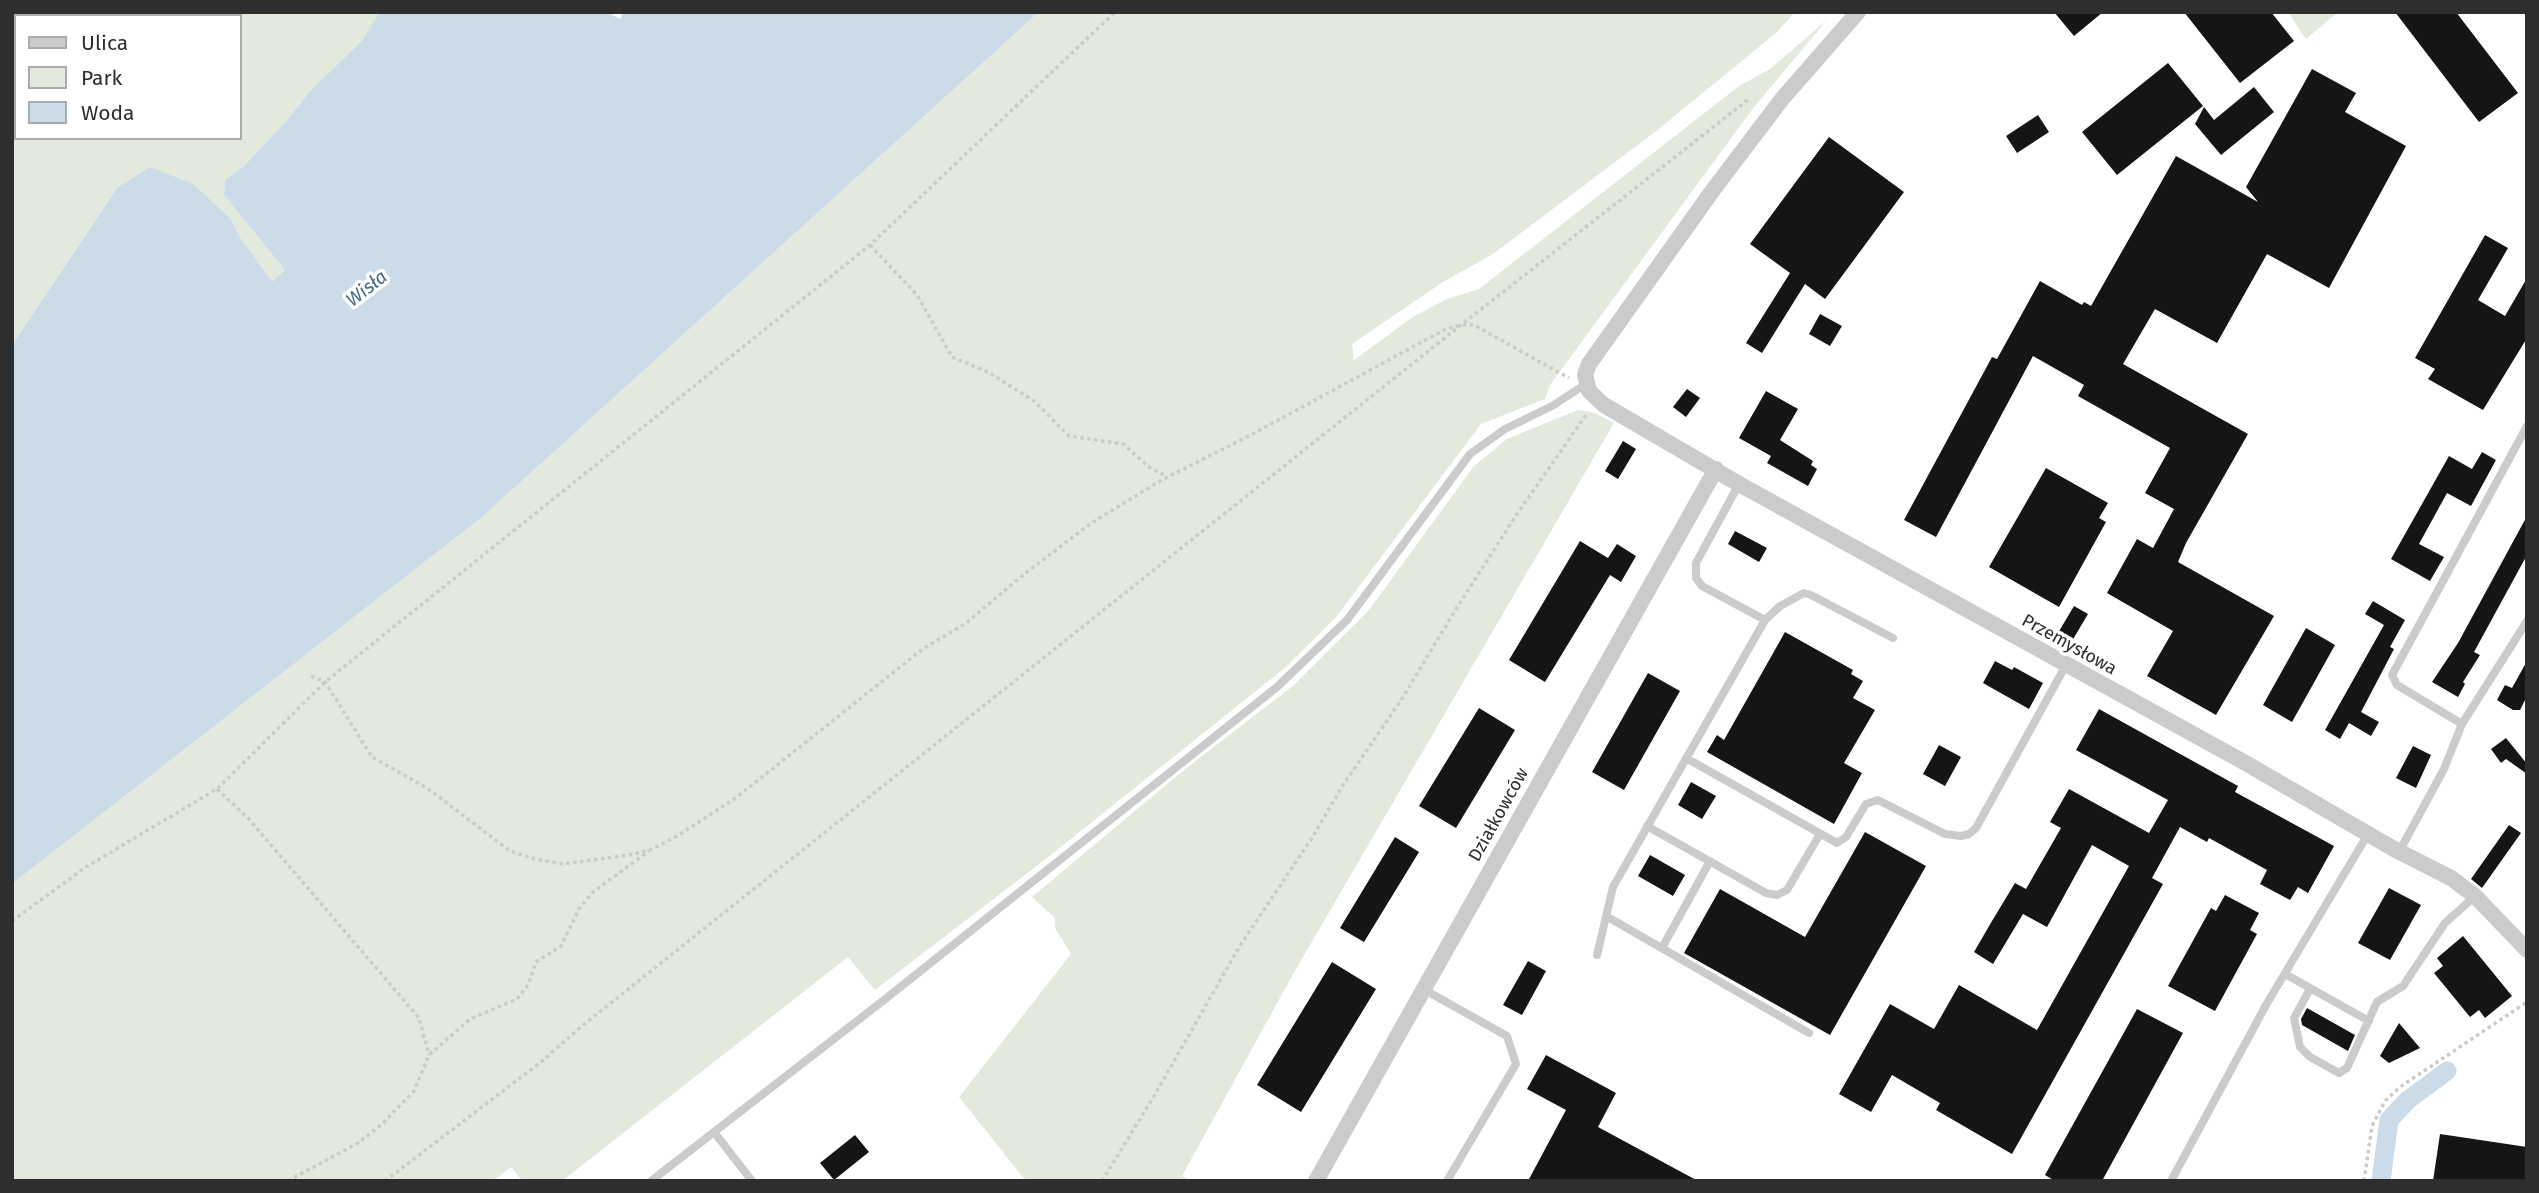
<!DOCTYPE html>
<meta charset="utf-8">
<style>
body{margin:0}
#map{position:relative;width:2539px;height:1193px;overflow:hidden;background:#fff;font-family:"Fira Sans",sans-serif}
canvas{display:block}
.frame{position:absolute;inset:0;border:14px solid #2e2e2e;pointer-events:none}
.legend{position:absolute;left:14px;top:14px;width:228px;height:126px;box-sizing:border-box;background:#fff;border:2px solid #ababab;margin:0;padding:9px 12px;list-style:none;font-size:21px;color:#2e2e2e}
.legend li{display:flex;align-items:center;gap:14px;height:35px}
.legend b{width:35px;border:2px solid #ababab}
</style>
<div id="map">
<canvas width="2539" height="1193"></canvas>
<div class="frame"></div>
<ul class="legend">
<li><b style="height:9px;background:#cbcbcb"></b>Ulica</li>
<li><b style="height:19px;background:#e3eadd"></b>Park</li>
<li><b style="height:19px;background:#cbdce8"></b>Woda</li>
</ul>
</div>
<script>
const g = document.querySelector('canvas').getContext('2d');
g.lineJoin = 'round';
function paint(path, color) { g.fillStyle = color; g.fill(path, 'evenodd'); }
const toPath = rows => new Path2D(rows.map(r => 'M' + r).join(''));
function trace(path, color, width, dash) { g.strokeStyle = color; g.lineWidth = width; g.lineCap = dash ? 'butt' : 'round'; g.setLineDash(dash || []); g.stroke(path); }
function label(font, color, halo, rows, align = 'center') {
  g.font = font + ' "Fira Sans",sans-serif'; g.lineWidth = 7; g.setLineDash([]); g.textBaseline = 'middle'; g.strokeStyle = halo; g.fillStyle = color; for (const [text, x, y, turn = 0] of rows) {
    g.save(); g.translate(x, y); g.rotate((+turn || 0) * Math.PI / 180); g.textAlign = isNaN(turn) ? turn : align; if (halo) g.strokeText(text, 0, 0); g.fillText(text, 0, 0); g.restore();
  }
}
const green = toPath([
 [12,12,379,12,363,41,309,92,288,119,243,167,225,181,224,195,285,270,272,283,240,237,231,219,117,188,12,345],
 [16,16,240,16,240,138,16,138],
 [1039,12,1795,12,1776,33,1655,132,1493,254,1443,282,1352,344,1354,360,1414,316,1447,299,1479,289,1739,86,1770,69,1827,20,1754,107,1550,385,1545,399,1481,424,1337,616,1286,667,1047,858,875,990,848,957,562,1181,522,1181,511,1167,493,1181,12,1181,12,884,481,518],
 [2288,12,2338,12,2306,39],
 [1578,410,1595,413,1614,423,1292,976,1182,1176,1191,1181,1026,1181,959,1097,1071,954,1055,928,1055,918,1032,897,1184,770,1294,685,1369,610,1474,466,1507,439]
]);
const water = toPath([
 [379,12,612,12,612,15,621,19,622,12,1039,12,481,518,12,884,12,345,117,188,150,167,193,184,231,219,240,237,272,282,285,270,224,195,225,180,243,167,288,119,309,92,362,41]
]);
const canal = toPath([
 [2381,1181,2389,1120,2408,1100,2447,1071]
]);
const building = toPath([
 [2054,12,2103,12,2074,36],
 [2184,12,2271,12,2294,41,2240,83],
 [2395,12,2456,12,2518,93,2479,122],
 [2168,63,2203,106,2117,175,2082,132],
 [2312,69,2356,93,2345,112,2406,146,2329,288,2267,254,2217,343,2155,309,2123,364,2248,434,2186,543,2178,562,2274,616,2216,715,2147,676,2173,631,2107,593,2137,539,2153,548,2174,509,2145,493,2170,448,2078,396,2084,385,2033,356,1936,537,1904,520,1992,357,1997,359,2040,281,2082,305,2084,302,2091,306,2176,156,2258,202,2246,187],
 [2254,87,2274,112,2221,155,2195,124,2204,107,2214,120],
 [2038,115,2049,132,2017,153,2006,136],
 [1829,137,1904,192,1825,299,1805,284,1762,353,1746,343,1790,273,1750,244],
 [2485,235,2508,248,2478,300,2505,316,2527,278,2527,338,2483,410,2428,379,2435,369,2415,358],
 [1820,314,1842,326,1830,346,1809,334],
 [1687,389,1700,398,1686,417,1673,407],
 [1766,391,1798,409,1780,440,1813,461,1811,465,1817,469,1808,486,1767,463,1771,456,1739,438],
 [1623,441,1636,449,1618,479,1605,471],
 [2482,452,2496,460,2471,506,2447,493,2419,544,2444,557,2430,581,2391,559,2449,456,2472,469],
 [2046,468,2108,503,2099,518,2106,522,2059,607,1989,567],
 [2527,516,2527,555,2474,652,2480,655,2463,682,2465,684,2458,697,2432,682,2458,643],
 [1735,531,1767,548,1759,562,1728,544],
 [1580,541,1608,558,1617,544,1636,556,1621,582,1610,575,1545,682,1509,660],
 [2373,601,2405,620,2390,647,2394,649,2361,712,2379,722,2371,736,2349,723,2340,739,2325,730,2384,625,2365,614],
 [2074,606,2088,614,2072,641,2058,633],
 [2306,628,2335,645,2292,722,2263,705],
 [1785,632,1853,670,1851,674,1863,681,1853,698,1875,710,1844,763,1862,773,1834,824,1707,752,1717,735,1724,740],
 [1995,661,2012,670,2014,667,2043,683,2029,709,1983,683],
 [2527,661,2527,696,2520,710,2513,710,2497,700,2505,685,2512,688],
 [1648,673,1680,691,1624,790,1592,772],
 [1479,708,1515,730,1456,828,1419,806],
 [2099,709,2238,786,2235,792,2334,846,2308,893,2298,887,2290,900,2260,884,2267,870,2209,838,2207,842,2180,827,2152,878,2163,884,2012,1154,1936,1110,1940,1103,1892,1075,1871,1112,1839,1094,1890,1004,1934,1029,1959,985,2037,1030,2129,866,2092,845,2047,927,2023,914,1993,964,1974,952,1992,921,2015,883,2026,889,2061,828,2050,822,2069,789,2149,833,2168,800,2076,750],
 [2506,738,2527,764,2527,774,2506,759,2501,763,2491,749],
 [1939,745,1961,757,1945,786,1923,774],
 [2413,746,2431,755,2416,788,2396,778],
 [1691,782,1716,796,1702,819,1678,805],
 [2509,825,2521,833,2482,888,2471,879],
 [1865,832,1926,866,1830,1035,1684,953,1720,889,1805,937],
 [1395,837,1419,852,1364,942,1340,928],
 [1650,855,1685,875,1673,896,1638,876],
 [2389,888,2421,905,2390,960,2358,943],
 [2225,895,2259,913,2250,930,2257,934,2215,1011,2168,986,2211,908,2216,911],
 [2463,936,2512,996,2485,1018,2479,1010,2470,1017,2434,973,2443,966,2437,958],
 [1528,961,1546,971,1522,1015,1503,1005],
 [1332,962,1376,989,1301,1112,1257,1085],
 [2307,1008,2355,1035,2348,1051,2302,1025,2301,1019],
 [2137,1009,2183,1033,2102,1181,2055,1181,2045,1175],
 [2399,1023,2420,1048,2389,1063,2380,1056],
 [1546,1055,1616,1093,1598,1127,1698,1181,1528,1181,1566,1110,1527,1089],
 [2440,1134,2527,1147,2527,1181,2433,1181],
 [855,1135,869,1152,834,1180,820,1163]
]);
const path = toPath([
 [870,245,917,295,952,357,988,372,1034,401,1069,436,1123,444,1149,467,1167,477],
 [311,676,325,682,372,757,427,788,510,851,535,859,563,864,629,855,650,850,679,835,737,797,924,648,965,624,1023,575,1090,524,1160,481,1245,438,1446,329,1461,325,1474,325,1569,378],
 [217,789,247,817,419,1018,429,1055],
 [12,921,86,867,217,789,325,682,870,245,1115,12],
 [288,1181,358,1143,381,1125,414,1091,429,1055,470,1019,517,999,528,985,536,962,561,946,579,909,593,892,649,851],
 [385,1181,541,1062,582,1026,1461,325,1749,99],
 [1102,1181,1154,1096,1241,944,1312,838,1343,785,1400,702,1456,609,1515,517,1588,412],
 [2364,1181,2372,1126,2385,1101,2400,1087,2527,1002]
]);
const lane = toPath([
 [1765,620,1780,606,1804,593,1811,595,1893,638],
 [2462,724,2397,685,2392,675,2527,426],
 [1686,758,1837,843,1846,837,1866,804,1878,800,1945,834,1961,836,1969,834,1976,828,2066,665],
 [1647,826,1766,893,1777,895,1787,890,1820,834],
 [2399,852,2444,769,2462,724,2527,621],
 [1606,916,1809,1033],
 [1662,948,1710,861],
 [1597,955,1613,887,1765,620,1702,586,1696,578,1696,563,1739,484],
 [2285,974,2369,1021],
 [1423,989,1507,1036,1516,1064,1447,1181],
 [2310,989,2294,1018,2300,1047,2310,1057,2339,1073,2347,1068,2377,1002,2403,986,2445,923,2475,896],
 [714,1132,752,1181],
 [651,1181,884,1000,1277,687,1347,620,1470,454,1505,429,1552,406,1586,384],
 [2171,1181,2266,1005,2368,834]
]);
const street = toPath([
 [1858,12,1782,99,1713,190,1589,364,1585,375,1589,391,1604,405,1739,484,2242,761,2394,849,2451,878,2475,896,2527,950],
 [1316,1181,1716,469]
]);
const streetNames = [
 ["Przemysłowa",2069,645,29],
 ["Działkowców",1499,815,-61]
];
const waterNames = [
 ["Wisła",367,289,-38]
];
paint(green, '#e3eadd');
paint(water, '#cbdce8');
trace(canal, '#cbdce8', 19);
paint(building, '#151515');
trace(path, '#cbcbcb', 3.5, [3.5, 3.5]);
trace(lane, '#cbcbcb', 8);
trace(street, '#cbcbcb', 16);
label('18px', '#2e2e2e', '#fff', streetNames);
label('italic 19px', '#446b88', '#fff', waterNames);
</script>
